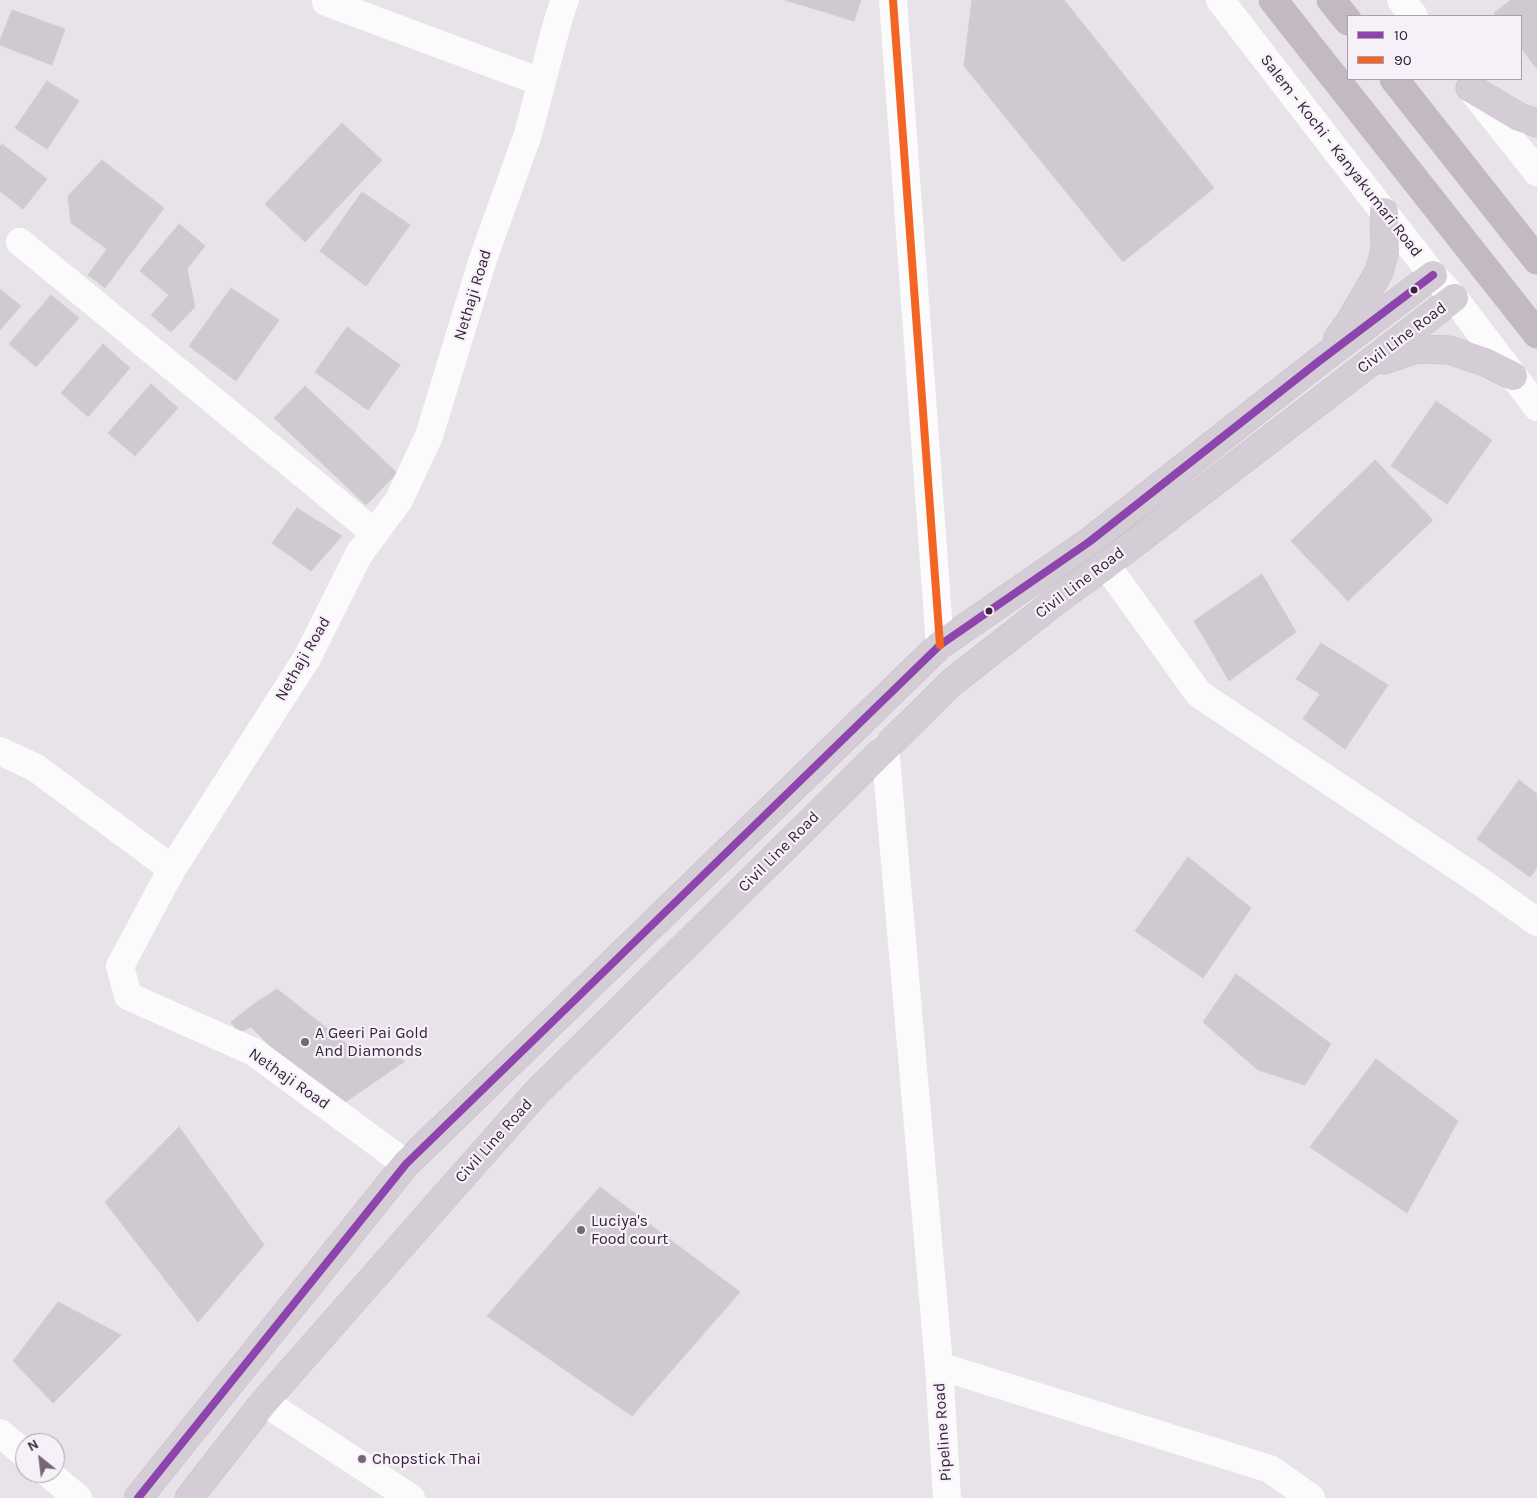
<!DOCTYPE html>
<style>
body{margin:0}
#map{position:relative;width:1537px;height:1498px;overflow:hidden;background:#e7e3e9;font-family:Karla,sans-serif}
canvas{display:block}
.legend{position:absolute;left:1347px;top:15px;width:175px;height:65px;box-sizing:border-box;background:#f6f1f8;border:1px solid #aa9eac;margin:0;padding:6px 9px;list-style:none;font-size:15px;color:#39223b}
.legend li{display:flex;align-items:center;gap:10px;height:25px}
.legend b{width:25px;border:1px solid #aa9eac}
.north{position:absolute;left:15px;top:1433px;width:50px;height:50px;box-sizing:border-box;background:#f6f1f8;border:1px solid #aa9eac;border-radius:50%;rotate:331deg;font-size:14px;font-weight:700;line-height:20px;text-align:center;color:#39223b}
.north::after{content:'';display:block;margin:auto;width:18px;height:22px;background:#766678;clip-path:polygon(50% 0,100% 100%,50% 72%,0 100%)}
</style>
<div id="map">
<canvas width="1537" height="1498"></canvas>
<ul class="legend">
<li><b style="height:6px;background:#8e44ad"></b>10</li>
<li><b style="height:6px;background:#f26522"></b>90</li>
</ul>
<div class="north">N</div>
</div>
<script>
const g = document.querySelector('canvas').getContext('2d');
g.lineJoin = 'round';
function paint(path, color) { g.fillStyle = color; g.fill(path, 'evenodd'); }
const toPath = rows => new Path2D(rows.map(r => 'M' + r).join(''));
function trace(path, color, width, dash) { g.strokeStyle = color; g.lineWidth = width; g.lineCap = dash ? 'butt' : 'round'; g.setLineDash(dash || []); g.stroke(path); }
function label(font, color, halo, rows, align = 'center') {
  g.font = font + ' Karla,sans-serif'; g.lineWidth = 4.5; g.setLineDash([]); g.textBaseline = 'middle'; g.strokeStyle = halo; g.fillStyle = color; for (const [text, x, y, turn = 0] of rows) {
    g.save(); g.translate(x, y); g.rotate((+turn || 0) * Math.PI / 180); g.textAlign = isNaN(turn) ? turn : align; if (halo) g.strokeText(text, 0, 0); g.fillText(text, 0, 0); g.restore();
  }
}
const building = toPath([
 [785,0,861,0,854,21,785,0],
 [972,0,1064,0,1214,188,1123,262,964,66,972,0],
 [1511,0,1537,0,1537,69,1521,48,1521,16,1496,16,1494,13,1511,0],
 [12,10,65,29,52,65,0,45,0,41,12,10],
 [47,81,79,101,47,149,15,128,47,81],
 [342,123,382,160,305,242,265,204,342,123],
 [2,144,47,179,23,209,0,191,0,146,2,144],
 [102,160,164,208,105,288,88,275,107,249,71,223,68,196,102,160],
 [362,192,410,225,366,286,320,251,362,192],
 [179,224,205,246,187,269,195,307,171,332,151,315,169,295,140,271,179,224],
 [231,288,279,320,236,381,189,346,231,288],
 [0,289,21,306,0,330,0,289],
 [51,295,79,318,36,367,9,344,51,295],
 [347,327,400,365,368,410,315,372,347,327],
 [103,344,130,368,88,417,61,393,103,344],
 [151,384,178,408,135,456,108,433,151,384],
 [305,386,397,473,366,505,274,418,305,386],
 [1436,401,1492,440,1447,504,1391,466,1436,401],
 [1375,460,1433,520,1348,601,1291,541,1375,460],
 [297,508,342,536,311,571,272,543,297,508],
 [1262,574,1296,632,1229,681,1194,621,1262,574],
 [1321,643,1388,685,1345,749,1303,719,1320,694,1296,679,1321,643],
 [1519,780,1537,794,1537,868,1530,877,1477,839,1519,780],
 [1188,857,1251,908,1203,978,1135,931,1188,857],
 [1236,974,1331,1044,1305,1085,1258,1070,1203,1022,1236,974],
 [277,989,365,1058,384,1051,405,1061,341,1105,289,1065,251,1027,239,1033,231,1022,255,1003,277,989],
 [1376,1059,1458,1121,1407,1213,1310,1147,1376,1059],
 [179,1127,264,1245,198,1322,105,1202,179,1127],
 [600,1187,740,1292,632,1416,487,1316,600,1187],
 [58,1302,121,1335,53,1403,13,1361,58,1302]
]);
const minor = toPath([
 [327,0,326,2,541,82],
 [893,0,940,645],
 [1220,0,1393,224,1433,275,1454,298,1537,407],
 [1401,0,1414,16],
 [1472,90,1537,172],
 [20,242,375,533],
 [1106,565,1199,694,1478,880,1537,922],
 [885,747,939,1366,947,1498],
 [0,751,36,768,172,869],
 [406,1164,254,1052,128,996,120,966,172,869,307,658,359,554,399,500,429,436,483,259,528,134,558,20,565,0],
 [939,1366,1270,1469,1311,1498],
 [264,1402,411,1498],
 [0,1433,25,1454],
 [48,1473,78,1498]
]);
const major = toPath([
 [1470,88,1519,117,1537,123],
 [1338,338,1349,323,1379,272,1385,250,1384,212],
 [1384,360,1417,349,1449,350,1485,362,1513,376],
 [138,1498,406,1164,940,645,1089,542,1318,362,1433,275],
 [189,1498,264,1402,423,1221,536,1093,951,683,1057,600,1106,565,1454,298]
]);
const highway = toPath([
 [1273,0,1537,334],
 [1331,0,1348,21],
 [1394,79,1537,260]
]);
const bus1 = toPath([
 [138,1498,406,1164,940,645,1089,542,1318,362,1433,275]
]);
const bus2 = toPath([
 [893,0,940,645]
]);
const markers = [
 [1414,290,4.5,"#39223b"],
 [989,611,4.5,"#39223b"],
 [305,1042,5,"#766678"],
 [581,1230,5,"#766678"],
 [362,1459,5,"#766678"]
];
const streetNames = [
 ["Salem - Kochi - Kanyakumari Road",1341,156,52],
 ["Nethaji Road",473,295,-73],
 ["Civil Line Road",1402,338,-37],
 ["Civil Line Road",1080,583,-37],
 ["Nethaji Road",303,659,-60],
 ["Civil Line Road",779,852,-45],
 ["Nethaji Road",289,1079,35],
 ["Civil Line Road",494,1141,-48],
 ["Pipeline Road",943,1432,-94]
];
const poiNames = [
 ["A Geeri Pai Gold",315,1033],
 ["And Diamonds",315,1051],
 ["Luciya's",591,1221],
 ["Food court",591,1239],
 ["Chopstick Thai",372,1459]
];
paint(building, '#cfcad0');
trace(building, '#d0ccd2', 1);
trace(major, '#c7c0c8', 29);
trace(highway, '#c7c0c8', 29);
trace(minor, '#fbfbfc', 28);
trace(major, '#d4cdd5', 28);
trace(highway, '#c2b9c2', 28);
trace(bus1, '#8e44ad', 8);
trace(bus2, '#f26522', 8);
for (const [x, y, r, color] of markers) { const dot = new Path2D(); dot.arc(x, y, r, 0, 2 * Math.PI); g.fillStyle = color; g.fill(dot); trace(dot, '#f6f1f8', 2); }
label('16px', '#39223b', '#f6f1f8', streetNames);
label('16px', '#39223b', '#f6f1f8', poiNames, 'left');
</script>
